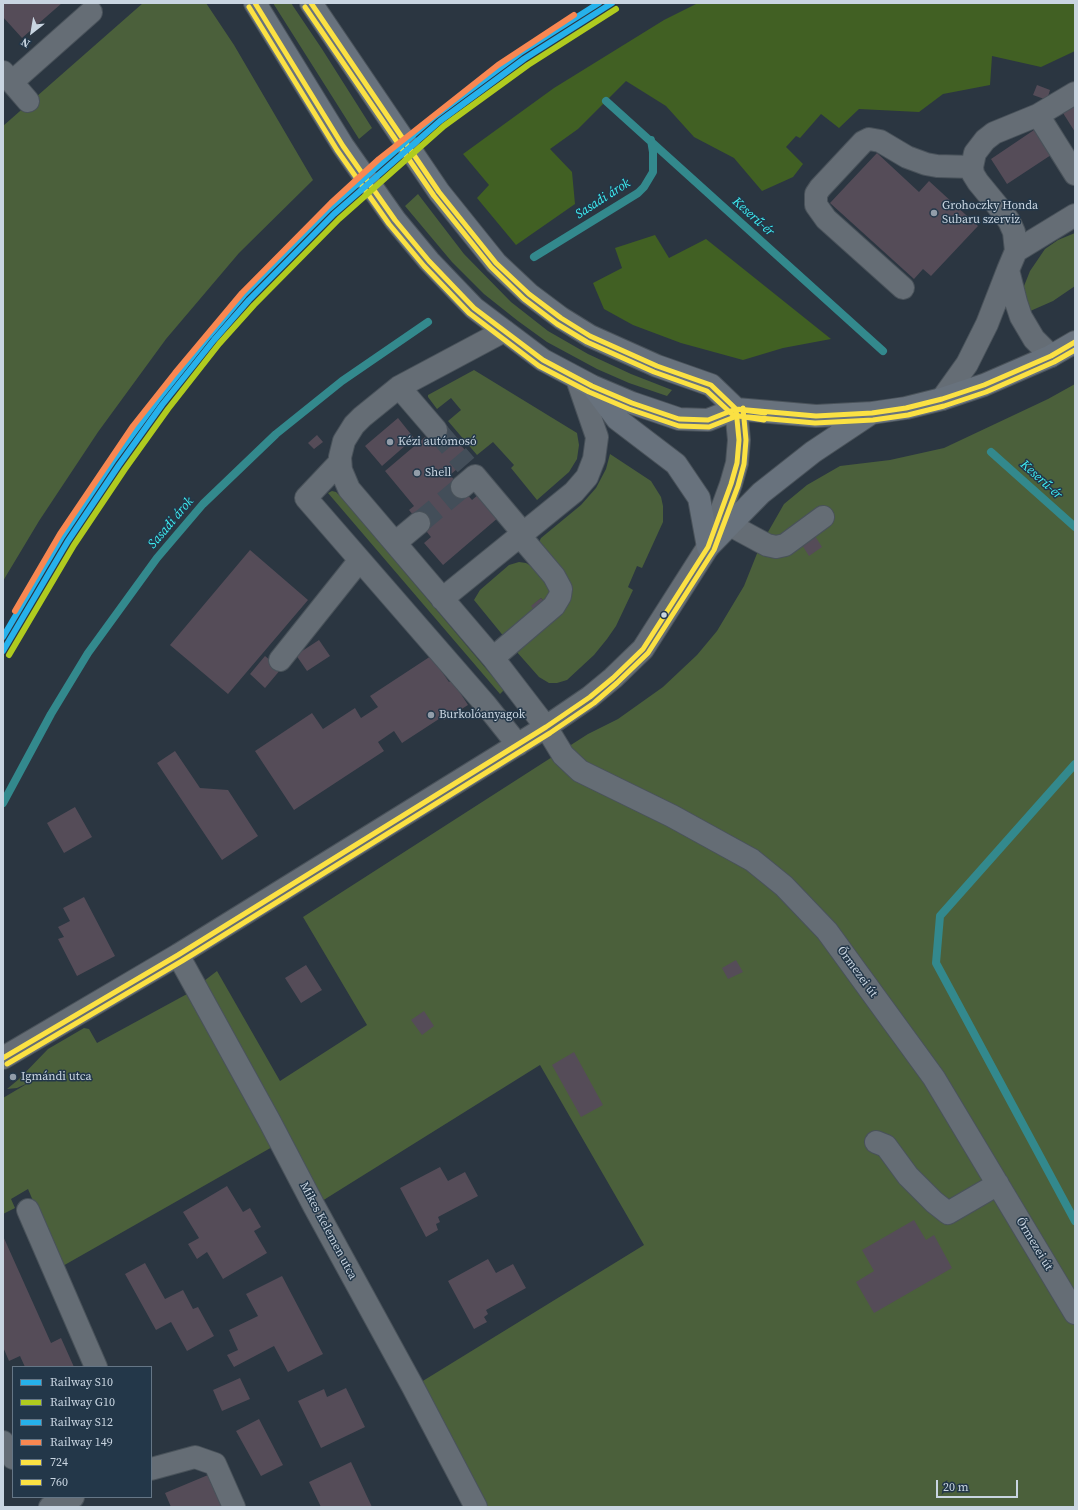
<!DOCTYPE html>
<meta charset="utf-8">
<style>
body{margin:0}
#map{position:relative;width:1078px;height:1510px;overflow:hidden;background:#2b3641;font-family:"Source Serif 4",serif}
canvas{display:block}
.frame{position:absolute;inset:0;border:4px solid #c9d5e1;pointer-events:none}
.legend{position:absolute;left:12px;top:1366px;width:140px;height:132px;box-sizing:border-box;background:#233749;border:1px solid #657686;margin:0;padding:5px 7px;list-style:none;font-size:12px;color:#c9d5e1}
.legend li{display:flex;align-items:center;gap:8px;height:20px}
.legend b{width:20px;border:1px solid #657686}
.north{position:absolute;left:12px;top:12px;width:40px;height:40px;-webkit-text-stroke:3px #233749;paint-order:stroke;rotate:211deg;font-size:11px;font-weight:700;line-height:16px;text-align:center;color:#c9d5e1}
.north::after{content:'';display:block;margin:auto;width:14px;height:18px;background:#c9d5e1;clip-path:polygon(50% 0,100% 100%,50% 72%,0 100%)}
.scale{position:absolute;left:936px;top:1480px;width:82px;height:18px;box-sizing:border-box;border:2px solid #c9d5e1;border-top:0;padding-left:5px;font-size:12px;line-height:14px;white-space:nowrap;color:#c9d5e1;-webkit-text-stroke:3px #233749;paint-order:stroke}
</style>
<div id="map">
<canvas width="1078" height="1510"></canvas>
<div class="frame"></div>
<ul class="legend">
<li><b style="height:5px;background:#26b1eb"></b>Railway S10</li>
<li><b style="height:5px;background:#b0cb1f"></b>Railway G10</li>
<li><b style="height:5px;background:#26b1eb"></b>Railway S12</li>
<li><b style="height:5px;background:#f88751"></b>Railway 149</li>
<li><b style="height:5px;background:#fbe143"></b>724</li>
<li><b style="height:5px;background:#fbe143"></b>760</li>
</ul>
<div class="north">N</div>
<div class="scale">20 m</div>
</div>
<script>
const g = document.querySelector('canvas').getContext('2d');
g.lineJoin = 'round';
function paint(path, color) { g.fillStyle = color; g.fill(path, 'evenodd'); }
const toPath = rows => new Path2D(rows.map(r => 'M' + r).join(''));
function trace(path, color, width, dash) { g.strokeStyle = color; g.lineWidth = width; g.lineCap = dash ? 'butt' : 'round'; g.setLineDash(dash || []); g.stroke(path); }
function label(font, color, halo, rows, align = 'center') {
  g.font = font + ' "Source Serif 4",serif'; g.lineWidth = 3; g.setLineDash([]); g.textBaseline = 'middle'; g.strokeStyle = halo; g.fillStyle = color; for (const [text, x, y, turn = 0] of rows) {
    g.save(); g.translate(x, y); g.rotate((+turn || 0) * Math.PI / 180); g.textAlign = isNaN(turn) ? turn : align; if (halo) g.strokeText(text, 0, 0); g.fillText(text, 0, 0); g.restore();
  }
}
const green = toPath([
 [143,3,206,3,234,45,313,180,239,253,166,339,98,432,39,521,3,581,3,126],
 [273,3,291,3,322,49,372,128,359,139],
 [418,194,464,254,511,302,548,331,588,354,631,374,672,390,667,396,629,383,597,369,547,342,518,321,484,294,452,262,405,206],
 [1075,233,1075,286,1053,301,1028,312,1024,294,1024,286,1030,271,1045,249,1058,240],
 [474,370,577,433,579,445,577,459,569,472,537,500,511,468,514,465,493,442,477,455,448,421,461,410,451,398,437,409,428,397,428,395],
 [1075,384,1075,1507,476,1507,413,1387,644,1245,540,1065,314,1206,281,1142,61,1267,28,1189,11,1199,15,1208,3,1214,3,1098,30,1082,17,1088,7,1089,19,1079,48,1049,84,1028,89,1029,97,1043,187,994,217,971,280,1081,367,1025,303,917,588,734,618,719,663,687,697,655,717,631,744,586,760,546,784,504,807,485,840,466,890,460,944,448,1048,399],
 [610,454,651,481,661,497,663,506,663,522,642,568,637,566,628,587,633,590,616,626,607,639,594,655,567,680,557,683,549,683,539,677,516,651,560,615,568,603,569,582,566,575,560,566,540,542,540,540,541,538,581,505,596,488,606,469],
 [332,491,336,492,343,499,504,690,500,694,328,493],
 [519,562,526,563,536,569,549,588,549,595,545,603,541,598,532,606,536,612,505,638,474,600,480,590,509,565]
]);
const forest = toPath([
 [698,3,1075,3,1075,51,1041,67,992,56,990,85,943,94,919,112,859,109,839,128,821,114,800,138,796,136,786,147,803,164,793,177,762,191,734,158,694,137,666,106,626,81,578,129,550,149,572,172,575,204,516,245,477,198,489,185,463,154,554,88,664,20],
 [655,235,669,258,706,239,831,339,783,348,743,360,681,343,633,325,604,309,593,283,622,268,615,248]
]);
const stream = toPath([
 [606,101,883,351],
 [534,257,638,193,644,187,653,172,653,152,651,140],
 [991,452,1075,527],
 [1075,764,940,916,936,963,1075,1221],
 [3,803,51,714,88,653,157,558,203,504,276,434,342,381,428,322]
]);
const building = toPath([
 [3,3,62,3,22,38,3,17],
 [1037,85,1050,90,1047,100,1033,95],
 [1075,105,1075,132,1063,113],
 [1034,130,1051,155,1007,184,991,159],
 [877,153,919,192,929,181,978,226,931,276,923,269,914,279,830,203],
 [398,418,414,438,382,466,365,446],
 [444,426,471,457,450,475,472,500,479,494,499,517,443,565,424,543,431,537,409,510,414,506,385,471,425,437,427,440],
 [317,435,323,442,314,449,308,443],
 [815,536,822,547,809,556,802,545],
 [250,550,308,600,228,694,170,645],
 [541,598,545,603,535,611,531,606],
 [319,640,330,656,307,671,296,655],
 [265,656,281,669,265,688,250,674],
 [431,656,449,682,452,680,468,705,444,720,442,717,402,743,394,731,378,742,384,751,294,810,255,751,312,713,323,729,355,708,361,718,378,707,370,696],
 [175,751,200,788,228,790,258,836,222,860,157,763],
 [75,807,92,837,64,853,47,823],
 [84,897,115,956,77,976,58,939,64,937,58,927,70,921,63,908],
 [736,960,743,972,728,979,722,968],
 [306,965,322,990,301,1003,285,978],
 [424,1011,434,1026,422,1035,411,1020],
 [574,1052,603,1105,581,1117,552,1065],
 [440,1167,448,1181,465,1172,478,1196,438,1217,440,1222,436,1224,438,1230,426,1237,400,1188],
 [227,1186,243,1212,250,1208,261,1227,254,1231,267,1253,223,1279,207,1252,197,1259,188,1244,199,1238,183,1212],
 [914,1220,926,1240,934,1235,952,1268,874,1313,856,1282,874,1271,862,1250],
 [3,1236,51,1343,61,1338,74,1367,25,1367,20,1356,9,1361,3,1347],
 [488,1259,496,1273,513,1264,526,1288,486,1310,488,1314,484,1317,487,1322,474,1329,448,1281],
 [145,1263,165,1299,183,1290,193,1309,198,1307,214,1336,187,1351,171,1322,156,1330,125,1274],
 [282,1276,323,1354,288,1372,274,1346,234,1367,227,1355,238,1350,229,1330,258,1316,246,1294],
 [240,1378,250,1399,222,1411,213,1390],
 [346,1388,365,1427,321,1448,298,1401,324,1389,327,1397],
 [259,1419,283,1465,261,1476,236,1431],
 [351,1462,372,1507,321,1507,309,1482],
 [208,1475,222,1507,171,1507,165,1493]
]);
const minorTunnel = toPath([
 [436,430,466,465],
 [419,523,462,487]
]);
const minor = toPath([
 [3,72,28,101],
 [12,82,91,12],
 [1038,115,1075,174],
 [1016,251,1014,232,1009,221,1001,210,978,182,973,174,972,167,975,153,985,140,994,133,1038,115,1075,93],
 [903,288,826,219,816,205,816,194,820,188,863,142,869,139,880,141,907,157,926,164,937,166,972,167],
 [504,331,399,387,362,417,354,425,344,441,340,457,341,470,349,489,493,658,546,727,563,755,580,771,672,816,752,860,784,886,827,931,934,1078,1075,1313],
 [1051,356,1034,339,1021,317,1016,302,1008,270,1016,251,1075,215],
 [399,387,436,430],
 [942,399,967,364,987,324,1008,270],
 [340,462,306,498,486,705,518,745],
 [462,487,475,476,523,533],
 [730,525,767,545,776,547,785,545,823,517],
 [395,543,419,523],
 [442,599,574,492,587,477,594,459,597,437,577,379],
 [493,658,554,606,560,596,561,589,554,576,520,536],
 [280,660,359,561],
 [178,955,270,1122,314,1206,413,1387,476,1507],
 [3,1058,178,955,546,727,590,697,613,678,643,649,708,547,731,484,737,463,739,440,736,409],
 [876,1142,886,1146,908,1176,934,1202,948,1213,998,1184],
 [28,1210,96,1367],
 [3,1442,13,1458],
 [151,1469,195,1457,215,1464,234,1507],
 [50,1507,73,1497]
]);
const major = toPath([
 [255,3,343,146,395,220,429,261,474,308,543,360,592,386,632,403,679,419,708,420,736,409,816,416,872,413,906,408,942,399,984,385,1051,356,1075,342],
 [311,3,439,192,496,263,529,294,561,318,590,336,657,366,711,385,736,409],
 [593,387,617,419,676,464,699,498,708,547],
 [708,547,761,493,813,452,870,414]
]);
const bus1 = toPath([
 [255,3,343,146,395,220,429,261,474,308,543,360,592,386,632,403,679,419,708,420,736,409,816,416,872,413,906,408,942,399,984,385,1051,356,1075,342],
 [311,3,439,192,496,263,529,294,561,318,590,336,657,366,711,385,736,409,765,413],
 [3,1058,178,955,546,727,590,697,613,678,643,649,708,547,731,484,737,463,739,440,736,409]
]);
const bus2 = toPath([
 [249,7,337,150,389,224,424,266,469,313,539,366,589,392,629,409,679,426,709,427,737,416,815,423,873,420,908,415,944,406,986,392,1054,362,1075,350],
 [305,7,434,196,491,267,524,299,557,324,587,342,654,372,707,391,733,415,764,420],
 [7,1064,182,961,550,733,594,703,617,683,648,653,714,550,738,486,744,464,746,440,743,408]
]);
const rail1 = toPath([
 [3,651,68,541,119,465,162,405,214,340,249,300,334,214,440,121,524,59,612,3]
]);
const rail2 = toPath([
 [9,655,74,545,125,469,168,409,219,344,254,305,339,219,444,126,528,65,616,9]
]);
const rail3 = toPath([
 [3,637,62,537,113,461,157,401,209,336,244,295,329,209,435,116,520,53,599,3]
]);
const rail4 = toPath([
 [15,611,60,534,133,426,175,373,242,293,331,203,379,159,498,65,574,15]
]);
const markers = [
 [934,213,4,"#929da9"],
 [390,442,4,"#929da9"],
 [417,473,4,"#929da9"],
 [664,615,3.5,"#c9d5e1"],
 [431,715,4,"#929da9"],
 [13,1077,4,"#929da9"]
];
const poiNames = [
 ["Grohoczky Honda",942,206],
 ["Subaru szerviz",942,220],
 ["Kézi autómosó",398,442],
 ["Shell",425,473],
 ["Burkolóanyagok",439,715],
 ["Igmándi utca",21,1077]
];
const streetNames = [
 ["Őrmezei út",857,972,54],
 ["Mikes Kelemen utca",328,1231,62],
 ["Őrmezei út",1034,1244,59]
];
const waterNames = [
 ["Sasadi árok",603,199,-33],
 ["Keserű-ér",753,217,42],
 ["Keserű-ér",1041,480,42],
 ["Sasadi árok",171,523,-50]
];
paint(green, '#4b603b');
paint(forest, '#416023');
trace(stream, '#33898d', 8);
paint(building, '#554c58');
trace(minorTunnel, '#434e59', 22, [22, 11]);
trace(minor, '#49525a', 24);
trace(major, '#49525a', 24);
trace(minor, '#656d75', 22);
trace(major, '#68727d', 22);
trace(bus1, '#fbe143', 5);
trace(bus2, '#fbe143', 5);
trace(rail1, '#26b1eb', 6);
trace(rail2, '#b0cb1f', 6);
trace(rail3, '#26b1eb', 6);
trace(rail4, '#f88751', 6);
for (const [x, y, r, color] of markers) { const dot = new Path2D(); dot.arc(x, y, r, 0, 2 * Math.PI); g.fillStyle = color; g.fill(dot); trace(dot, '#233749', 1.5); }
label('12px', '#c9d5e1', '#233749', poiNames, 'left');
label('12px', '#c9d5e1', '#233749', streetNames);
label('italic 13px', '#3ff2f6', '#233749', waterNames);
</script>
